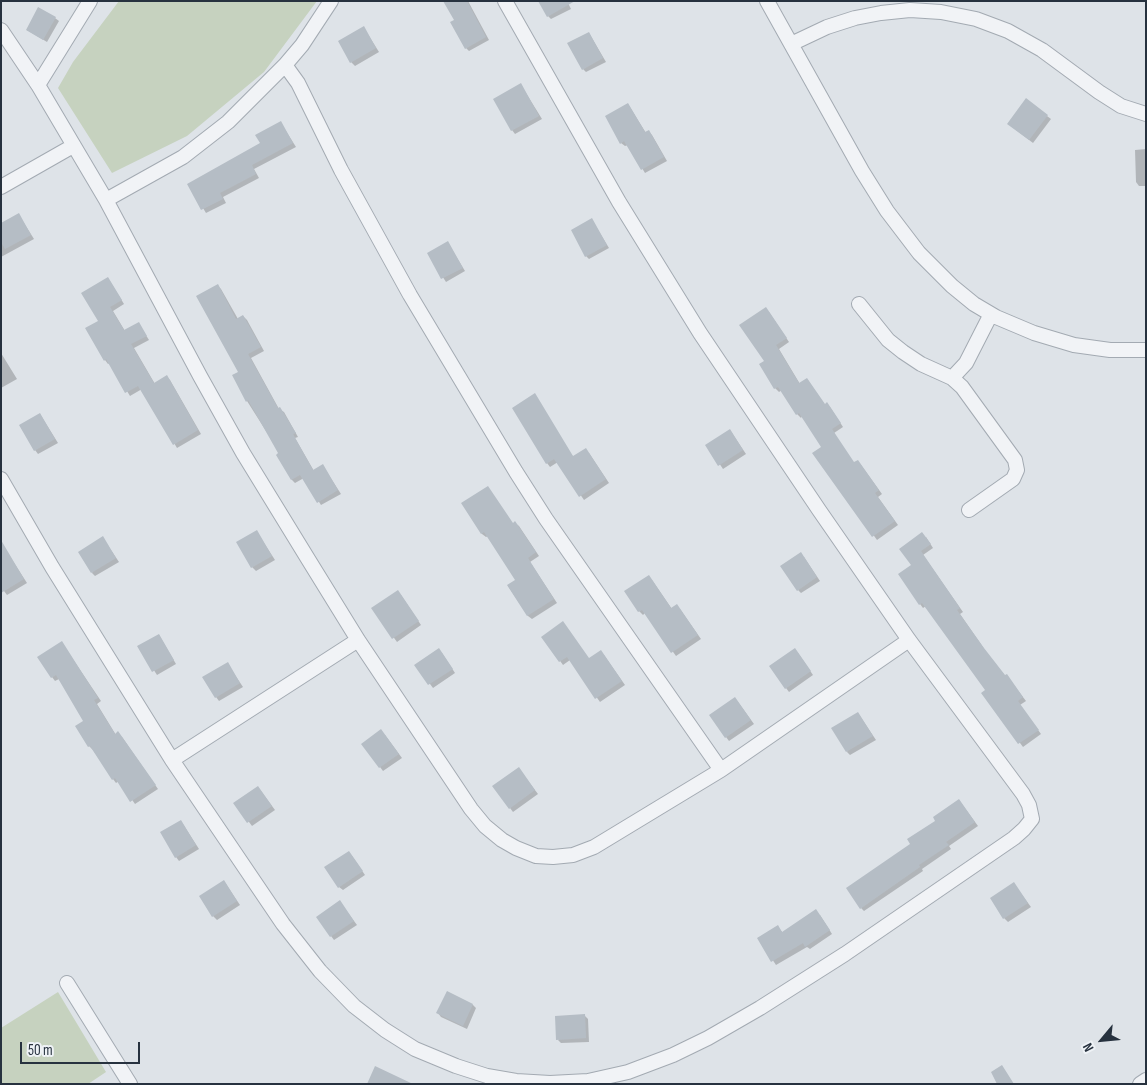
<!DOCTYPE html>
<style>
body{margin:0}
#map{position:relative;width:1147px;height:1085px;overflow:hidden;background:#dee3e8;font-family:"Sofia Sans Condensed",sans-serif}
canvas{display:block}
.frame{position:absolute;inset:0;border:2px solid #27323f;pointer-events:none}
.north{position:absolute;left:1077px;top:1015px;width:50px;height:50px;-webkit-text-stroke:4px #eef2f6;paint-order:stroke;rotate:242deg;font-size:14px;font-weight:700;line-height:20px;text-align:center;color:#27323f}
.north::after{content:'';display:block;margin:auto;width:18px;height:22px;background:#27323f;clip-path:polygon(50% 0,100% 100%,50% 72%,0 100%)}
.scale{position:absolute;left:20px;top:1042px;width:120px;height:22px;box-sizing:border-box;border:2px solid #27323f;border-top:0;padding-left:6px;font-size:15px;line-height:18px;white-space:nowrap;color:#27323f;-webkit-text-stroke:4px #eef2f6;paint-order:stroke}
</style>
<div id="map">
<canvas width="1147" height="1085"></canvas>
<div class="frame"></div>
<div class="north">N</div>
<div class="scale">50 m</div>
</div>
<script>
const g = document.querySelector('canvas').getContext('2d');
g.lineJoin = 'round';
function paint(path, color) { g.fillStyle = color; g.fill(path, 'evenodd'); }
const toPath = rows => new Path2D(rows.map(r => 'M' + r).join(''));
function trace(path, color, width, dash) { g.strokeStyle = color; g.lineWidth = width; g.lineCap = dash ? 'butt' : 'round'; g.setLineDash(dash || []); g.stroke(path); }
const green = toPath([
 [119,1,317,1,264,72,187,136,112,173,58,88,73,62],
 [58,992,106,1072,88,1084,1,1084,1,1028]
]);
const shadow = toPath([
 [445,1,468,1,489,40,469,51,466,48,456,20],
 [567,1,571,9,551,19,548,16],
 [55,18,59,21,47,42,27,30],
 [364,28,379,52,355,66,351,62],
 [589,33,606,62,586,72,583,69],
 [521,85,542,119,515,134,512,130],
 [628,104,646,133,648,131,652,135,667,161,645,173,628,145,625,146,621,143],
 [1047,116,1051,119,1033,143,1012,127],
 [281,123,296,147,254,169,259,178,223,197,226,203,206,213,189,185,261,144],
 [1146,149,1146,186,1139,186,1136,182,1135,150],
 [19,215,34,239,1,257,1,225],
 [592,220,609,248,589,259,586,256],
 [448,243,465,271,446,282,428,254],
 [108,278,124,304,113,311,125,331,139,324,149,340,134,348,155,384,167,377,170,380,201,434,177,448,142,389,130,396,110,363,108,364,105,360,100,322],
 [217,285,221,289,238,319,243,316,247,320,264,351,251,358,279,409,284,412,298,437,295,438,314,471,323,466,341,494,321,505,304,478,295,483,292,480,280,453,247,401],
 [769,312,789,342,779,349,800,384,807,379,825,405,830,407,843,427,834,433,854,464,861,465,882,494,878,497,898,525,877,540,831,476,822,447,802,416,801,418,797,414,782,390,779,392,775,388,765,361],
 [1,353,17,379,1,388],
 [514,408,574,457,589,453,609,483,584,500,558,462,550,467,547,463],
 [40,414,58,443,38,454,35,450],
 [730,430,746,454,723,469,707,445],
 [463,504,513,524,515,523,519,526,539,556,530,562,557,603,532,619,528,616,508,586,517,580,488,536,486,537,482,534],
 [257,532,275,560,256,571,252,567],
 [926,537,933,548,923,555,963,612,960,614,987,653,1006,677,1010,680,1026,701,1020,705,1041,734,1023,747,983,693,987,690,926,606,923,608,920,604,912,566],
 [103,538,119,562,95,576,92,573],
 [9,555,27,583,7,595,4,591],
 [804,557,820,581,801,593,798,590],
 [652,580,672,609,680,609,701,639,676,656,645,613,643,615,639,611],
 [401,595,421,625,397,642,373,609],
 [159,635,176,664,157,675,139,647],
 [543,637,590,659,604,655,625,685,600,702,570,660,563,665],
 [62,643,101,701,97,704,116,735,122,737,158,789,135,804,119,781,116,783,113,779,93,750,89,746,77,727,85,721,59,679,55,681,52,677],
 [442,653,455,673,433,688,416,665],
 [798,653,813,675,789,692,786,688],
 [227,663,243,687,219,701,216,697],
 [738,702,754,724,729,741,726,737],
 [858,713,876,740,850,755,847,752],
 [385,735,402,758,383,771,380,767],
 [522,773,538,794,513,812,510,808],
 [261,791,275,810,252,826,235,803],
 [959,800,978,826,949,846,951,849,922,869,923,871,864,911,861,908,911,844],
 [181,821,199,849,179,861,176,857],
 [352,856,365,875,343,890,339,887],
 [224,881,240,905,217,920,213,916],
 [1014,884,1031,907,1008,922,1004,918],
 [340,902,357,925,334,940,331,936],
 [820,915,832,934,810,949,807,947,776,965,758,938,778,927,783,933],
 [447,992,473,1005,476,1008,467,1029,441,1017,438,1013],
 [584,1015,588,1019,589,1042,561,1043,558,1040]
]);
const building = toPath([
 [443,1,467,1,486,37,465,49,450,22,454,20],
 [538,1,575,1,547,17],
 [38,7,56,17,43,40,26,30],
 [364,26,376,48,350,63,338,41],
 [589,32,603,58,582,70,567,43],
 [521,83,539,116,511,131,493,99],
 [1026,98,1048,115,1029,140,1007,124],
 [628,103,645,132,649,130,664,157,641,170,624,141,620,144,605,116],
 [281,121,293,143,252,165,256,174,220,193,223,199,201,210,187,184,260,143,255,135],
 [19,213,31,235,5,249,1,242,1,223],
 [592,218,607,245,585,257,571,230],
 [448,241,463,268,441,279,427,253],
 [108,277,122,300,110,307,124,330,139,322,147,336,131,344,154,383,167,375,198,430,173,445,138,386,125,393,106,359,104,361,85,328,98,321,81,293],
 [218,284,236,319,243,315,261,347,248,354,278,408,280,407,296,433,293,434,313,470,323,464,338,490,317,503,300,475,291,480,276,455,278,453,248,400,246,402,232,375,238,372,196,296],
 [766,307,787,338,776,345,799,383,807,378,825,404,827,402,841,423,832,429,854,462,858,460,879,490,875,493,895,521,872,537,812,453,821,447,799,413,796,415,778,387,774,389,759,364,764,361,739,325],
 [535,393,573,456,586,448,606,479,579,497,554,459,546,464,512,408],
 [40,413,55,439,34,451,19,425],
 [730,429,743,450,718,466,705,445],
 [488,486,513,523,515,521,536,552,528,558,554,599,527,616,507,585,515,580,484,532,481,534,461,503],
 [257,530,272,556,251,568,236,542],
 [922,532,931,544,921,551,960,608,957,610,984,648,1005,675,1007,674,1023,697,1018,701,1039,730,1018,744,981,693,985,690,922,603,919,605,898,574,911,565,899,549],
 [103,536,116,558,91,573,78,552],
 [1,540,24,579,1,593],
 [801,552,817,577,797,591,780,566],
 [649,575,671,608,677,604,698,635,671,653,642,610,638,612,624,591],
 [398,590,419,621,392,639,371,608],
 [563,621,589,658,601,650,622,681,595,699,567,657,559,662,541,637],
 [159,634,174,660,152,672,137,646],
 [62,641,98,698,94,700,115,734,118,731,156,785,130,802,115,778,112,780,90,746,88,747,75,726,83,721,56,675,51,678,37,657],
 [439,648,453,669,428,685,414,665],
 [795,648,811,671,785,689,769,666],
 [228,662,240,683,215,698,202,677],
 [735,697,751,720,725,738,709,715],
 [858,712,873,736,846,752,831,728],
 [381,729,399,754,379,768,361,744],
 [519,767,535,790,509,809,492,786],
 [258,786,272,806,247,823,233,803],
 [959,799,975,822,946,842,949,845,919,865,920,867,860,909,846,888,910,844,907,839,935,821,933,817],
 [181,820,196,845,175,858,160,832],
 [349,851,363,871,338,888,324,867],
 [224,880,237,901,212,917,199,896],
 [1014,882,1028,903,1003,919,990,898],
 [340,900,354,921,330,937,316,917],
 [816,909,830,930,805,947,803,943,771,962,757,938,778,925,782,932],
 [447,991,473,1004,463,1026,436,1013],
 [585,1014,586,1038,556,1040,555,1016],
 [1002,1065,1014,1084,997,1084,991,1072],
 [375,1066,413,1084,367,1084]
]);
const minor = toPath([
 [767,1,862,171,887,211,919,253,952,286,974,304,996,317,1034,333,1074,345,1110,350,1146,350],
 [1,30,38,85,106,200,200,376,243,453,308,559,358,640,471,809,485,826,502,840,516,848,536,856,553,857,573,855,594,847,721,770,909,640],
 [791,44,827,27,855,18,881,13,910,10,941,12,976,19,1008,31,1042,50,1099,92,1121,106,1146,114],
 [285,65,298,83,341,170,410,295,516,472,546,519,721,770],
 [38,85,90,1],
 [1,187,73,146],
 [106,200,183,157,228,122,285,65,302,45,331,1],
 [859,304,888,340,903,352,921,364,952,378,962,387,1015,460,1017,470,1013,479,969,510],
 [952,378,966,363,991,314],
 [1,479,52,567,172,760,283,924,320,971,354,1006,385,1030,415,1049,456,1066,487,1076,516,1081,550,1083,588,1081,628,1072,673,1055,708,1038,760,1008,845,954,1014,838,1024,829,1032,819,1029,805,1023,794,909,640,819,510,700,333,619,202,505,1],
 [172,760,358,640],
 [67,983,130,1084],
 [1140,1084,1146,1080]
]);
paint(green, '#c6d2bf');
paint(shadow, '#0003');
paint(building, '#b5bdc5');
trace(minor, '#a3aab2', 16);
trace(minor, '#f1f3f6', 14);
</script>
